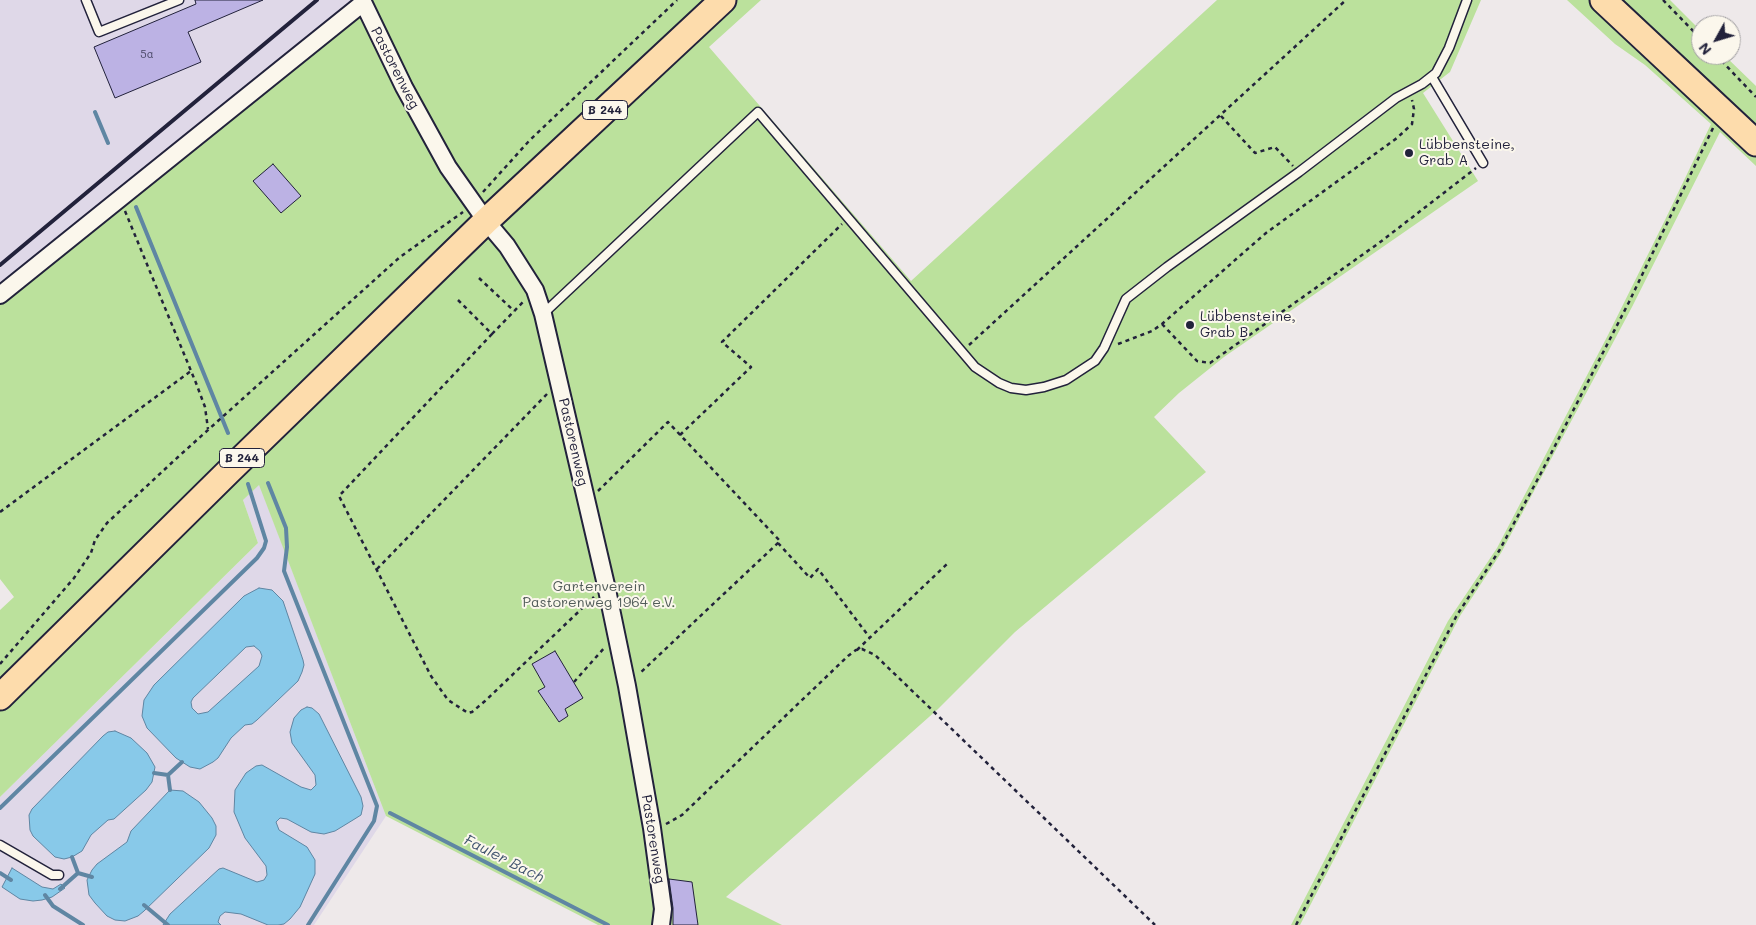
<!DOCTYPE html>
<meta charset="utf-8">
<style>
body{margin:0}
#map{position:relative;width:1756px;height:925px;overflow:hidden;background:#eee9ea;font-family:Mali,sans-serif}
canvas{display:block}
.north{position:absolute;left:1691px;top:15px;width:50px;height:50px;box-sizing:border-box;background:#fbf7ec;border:1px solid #a4a2a5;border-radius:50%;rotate:231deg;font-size:14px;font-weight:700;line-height:20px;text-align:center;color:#22223b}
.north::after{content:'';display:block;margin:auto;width:18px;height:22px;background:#22223b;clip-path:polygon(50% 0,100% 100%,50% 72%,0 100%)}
</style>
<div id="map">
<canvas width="1756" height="925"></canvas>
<div class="north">N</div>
</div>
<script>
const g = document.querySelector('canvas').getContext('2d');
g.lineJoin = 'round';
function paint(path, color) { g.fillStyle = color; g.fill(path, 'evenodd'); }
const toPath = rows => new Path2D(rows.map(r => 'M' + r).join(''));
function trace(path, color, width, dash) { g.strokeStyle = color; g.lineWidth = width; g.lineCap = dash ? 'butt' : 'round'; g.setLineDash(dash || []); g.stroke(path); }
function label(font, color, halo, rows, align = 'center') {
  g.font = font + ' Mali,sans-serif'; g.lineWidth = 4; g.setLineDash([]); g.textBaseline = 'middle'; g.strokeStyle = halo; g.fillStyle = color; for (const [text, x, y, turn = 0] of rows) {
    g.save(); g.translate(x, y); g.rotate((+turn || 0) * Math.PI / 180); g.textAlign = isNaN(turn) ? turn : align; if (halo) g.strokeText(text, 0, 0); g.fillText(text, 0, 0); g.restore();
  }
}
const built = toPath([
 [0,0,353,0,359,18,154,178,0,305],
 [259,484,386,816,314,925,0,925,0,797,258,543,243,500]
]);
const green = toPath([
 [353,0,761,0,709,47,911,281,1217,0,1481,0,1450,72,1423,93,1478,181,1224,357,1179,393,1154,417,1206,472,1015,632,938,709,726,897,782,925,598,925,386,816,259,485,243,500,258,543,0,797,0,610,14,597,0,579,0,305,154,178,359,18],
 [1567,0,1670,0,1701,31,1701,55,1724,55,1756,86,1756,166,1720,132,1632,307,1501,553,1460,616,1300,925,1291,925,1448,621,1497,548,1608,335,1665,220,1711,124,1645,65,1615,44]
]);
const water = toPath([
 [259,588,272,590,283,601,303,660,304,665,302,672,298,681,257,720,252,724,245,725,231,738,218,758,213,762,200,769,190,767,176,758,147,728,142,716,144,700,154,685,244,596,259,588],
 [254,646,260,651,262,656,259,666,208,712,198,714,192,708,191,702,193,698,246,647,254,646],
 [307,707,312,708,319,714,361,797,363,806,361,815,353,820,335,831,324,834,311,832,287,819,280,818,276,822,279,830,307,847,315,860,315,874,300,907,290,919,284,924,278,925,268,925,241,914,225,912,220,916,218,922,221,925,163,925,170,914,219,869,223,868,257,882,264,880,267,875,266,866,245,838,234,812,235,790,246,773,256,766,262,765,301,787,311,790,316,785,315,775,292,743,290,732,294,718,301,710,307,707],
 [115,731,131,738,147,753,155,767,152,782,146,790,114,819,108,820,91,835,82,851,72,857,64,859,55,857,33,836,30,830,29,815,32,809,103,736,108,732,115,731],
 [170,790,183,791,199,802,212,818,216,826,216,835,209,848,144,911,138,916,125,921,115,920,107,916,95,903,89,895,87,880,92,870,97,864,127,842,131,831,170,790],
 [12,868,42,887,53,889,61,884,65,888,52,897,42,900,33,901,20,899,2,887,12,868]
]);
const stream = toPath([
 [95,112,108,143],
 [136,207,228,433],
 [268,483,286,528,287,547,284,571,377,806,374,821,308,925],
 [154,773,168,775],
 [168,775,182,762],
 [168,775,170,790],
 [0,808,257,558,264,548,266,541,248,484],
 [390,813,608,925],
 [72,857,78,873],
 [0,873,11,880],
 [60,889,78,873,92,877],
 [45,895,53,906,83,925],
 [144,905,168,925]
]);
const building = toPath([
 [195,0,263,0,188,32,201,62,115,98,94,47,196,4,195,0],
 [273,164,301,196,281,213,253,181,273,164],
 [555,651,583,698,565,709,568,716,559,722,538,691,545,687,532,664,555,651],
 [669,879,692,882,698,925,673,925,673,908,669,879]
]);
const path = toPath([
 [1663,0,1701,39],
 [1716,55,1756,97],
 [1221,116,1255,153,1275,147,1293,166],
 [483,192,529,141,677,0],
 [125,211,196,383,205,407,208,429],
 [479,278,514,311],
 [458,300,492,334,523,302],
 [1162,324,1197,361,1210,363,1379,243,1476,168],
 [492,334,339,496,431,676,448,700,468,713,472,712,485,701,594,597],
 [1118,344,1152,331,1162,324,1266,233,1397,138,1412,124,1414,109,1412,100],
 [969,345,1346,0],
 [680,435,751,367,722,342,842,224],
 [598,491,668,422,780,541,640,673],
 [0,512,191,371],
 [778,543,810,578,818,569,870,638],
 [377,569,547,394],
 [857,650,948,563],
 [0,664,74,578,91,553,95,540,107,523,178,457,400,257,463,212],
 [574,682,605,647],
 [666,824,682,815,848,656,856,650,862,649,875,655,1155,925],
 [1296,925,1457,615,1499,551,1540,475,1629,302,1713,128]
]);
const service = toPath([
 [86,0,99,32,179,0],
 [1432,77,1483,163],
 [543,314,758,112,975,367,999,383,1011,388,1026,390,1044,387,1066,380,1095,361,1104,348,1126,299,1167,267,1299,172,1396,98,1422,84,1436,73,1449,48,1467,0],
 [0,845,52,875,59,875]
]);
const minor = toPath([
 [362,0,404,87,448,167,486,221,507,246,535,290,543,314,606,585,627,686,652,828,663,909,661,925],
 [0,295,363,3]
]);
const primary = toPath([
 [1603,0,1756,143],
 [0,697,228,472,486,221,723,0]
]);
const rail = toPath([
 [0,265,317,0]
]);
const markers = [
 [1409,153,5,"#22223b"],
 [1190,325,5,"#22223b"]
];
const numberNames = [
 ["5a",147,55]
];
const shields = [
 [605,110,45],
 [242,458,45]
];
const shieldNames = [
 ["B 244",605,110],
 ["B 244",242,458]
];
const streetNames = [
 ["Pastorenweg",395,68,63],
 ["Pastorenweg",573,442,77],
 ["Pastorenweg",653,839,81]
];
const poiNames = [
 ["Lübbensteine,",1419,145],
 ["Grab A",1419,161],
 ["Lübbensteine,",1200,317],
 ["Grab B",1200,333]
];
const parkNames = [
 ["Gartenverein",599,587],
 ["Pastorenweg 1964 e.V.",599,603]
];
const waterNames = [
 ["Fauler Bach",504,859,27]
];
paint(built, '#dfd8e8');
paint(green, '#bbe19c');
paint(water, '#88c9e9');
trace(water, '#5f86a3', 1);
trace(stream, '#5f86a3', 4);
paint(building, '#bcb2e4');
trace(building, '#22223b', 1);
trace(service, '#22223b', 11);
trace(minor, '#22223b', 20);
trace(primary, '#22223b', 29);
trace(path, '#22223b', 2.5, [4, 4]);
trace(service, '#fbf7ec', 8);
trace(minor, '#fbf7ec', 16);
trace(primary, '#fddcac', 25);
trace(rail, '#22223b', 4);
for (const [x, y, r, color] of markers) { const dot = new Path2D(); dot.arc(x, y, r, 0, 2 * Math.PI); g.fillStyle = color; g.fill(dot); trace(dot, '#fbf7ec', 2); }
label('11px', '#484665', null, numberNames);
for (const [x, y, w] of shields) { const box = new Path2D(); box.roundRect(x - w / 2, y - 9.5, w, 19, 4); g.fillStyle = '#fbf7ec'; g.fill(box); trace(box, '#22223b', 1); }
label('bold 12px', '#22223b', null, shieldNames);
label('14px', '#22223b', '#fbf7ec', streetNames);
label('14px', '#22223b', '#fbf7ec', poiNames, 'left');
label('14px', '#505b58', '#fbf7ec', parkNames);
label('italic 15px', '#41546f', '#fbf7ec', waterNames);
</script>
